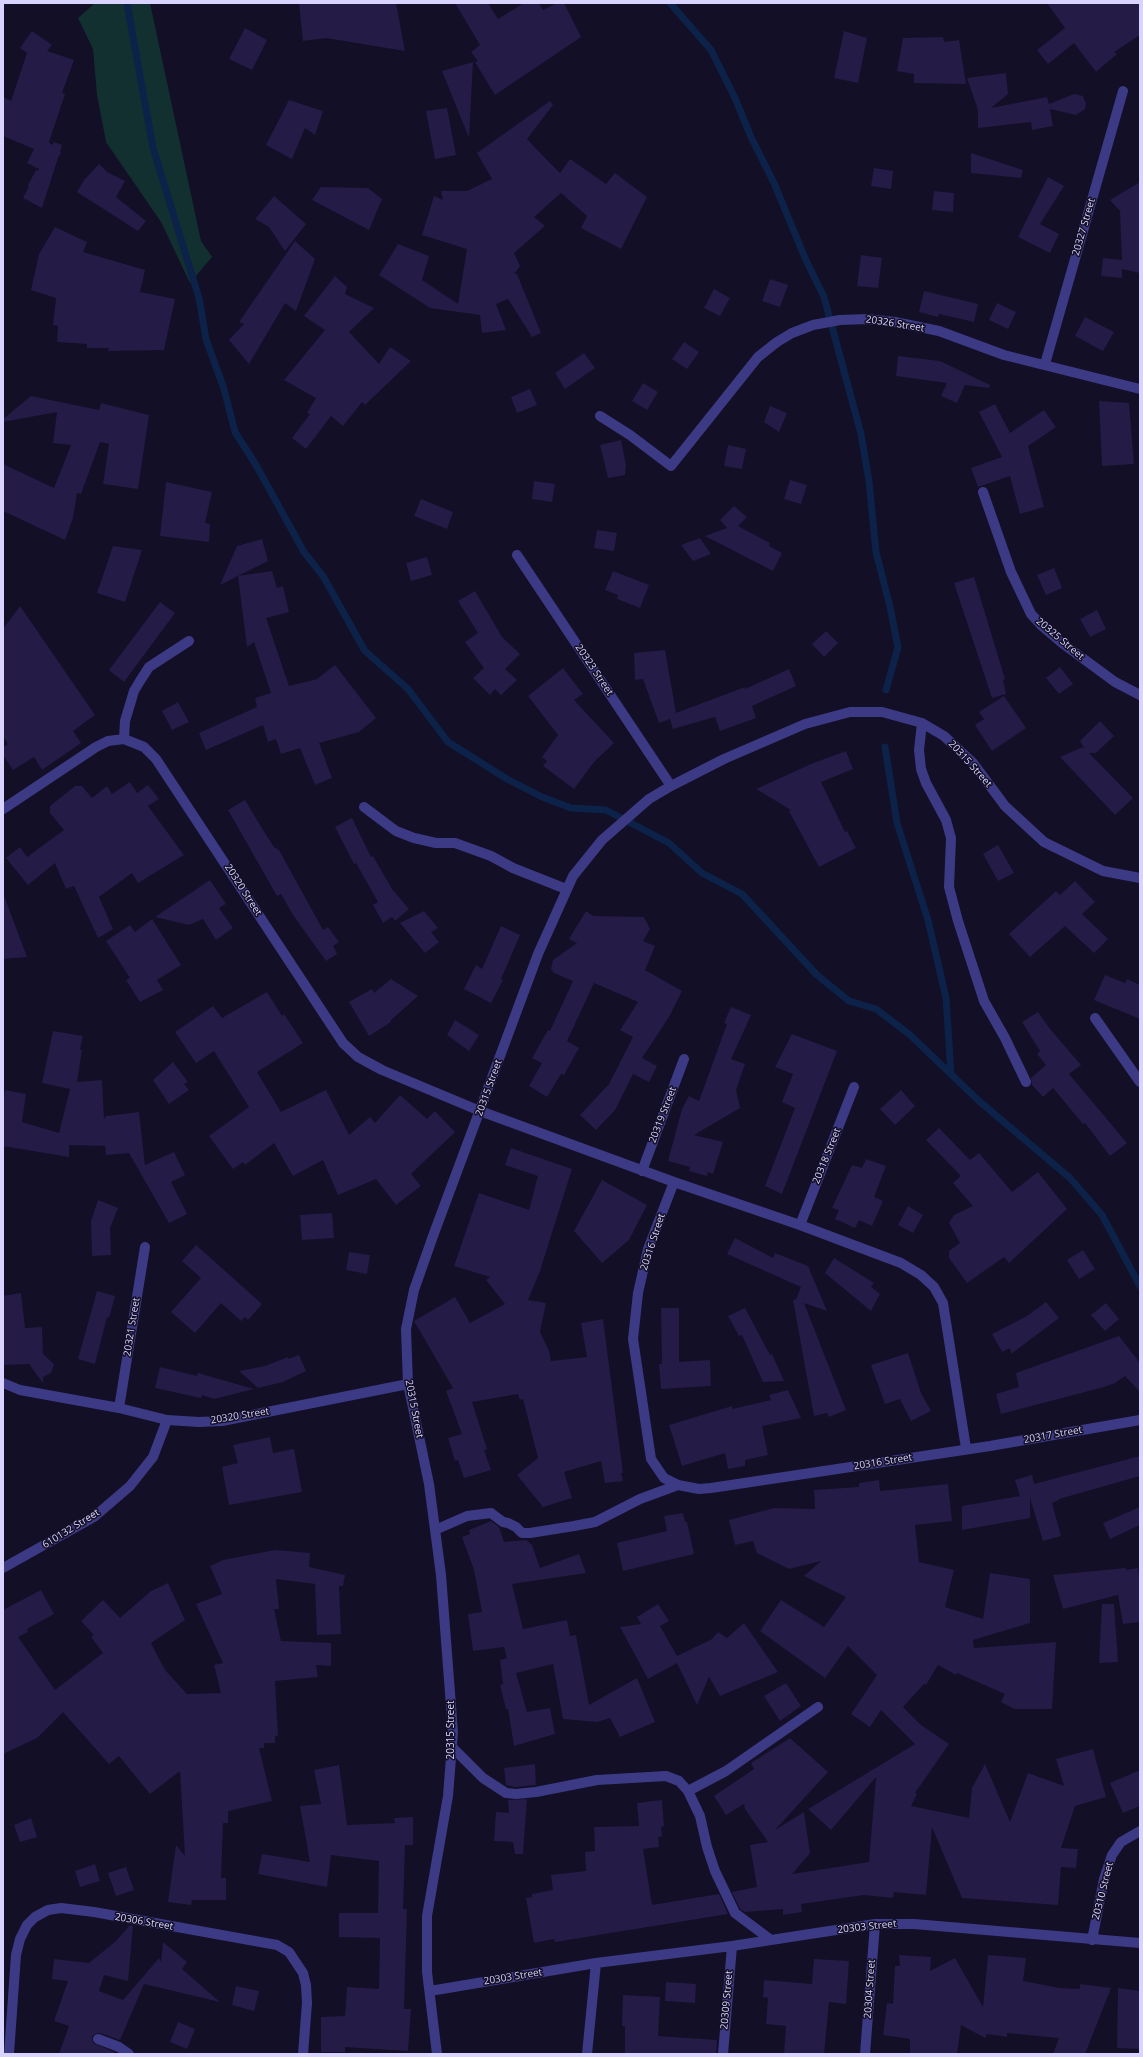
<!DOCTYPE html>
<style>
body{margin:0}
#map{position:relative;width:1143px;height:2057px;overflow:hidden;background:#130f26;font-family:"Open Sans",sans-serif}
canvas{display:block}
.frame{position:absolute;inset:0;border:4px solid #d9d4ff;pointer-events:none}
</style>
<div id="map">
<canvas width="1143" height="2057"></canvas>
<div class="frame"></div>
</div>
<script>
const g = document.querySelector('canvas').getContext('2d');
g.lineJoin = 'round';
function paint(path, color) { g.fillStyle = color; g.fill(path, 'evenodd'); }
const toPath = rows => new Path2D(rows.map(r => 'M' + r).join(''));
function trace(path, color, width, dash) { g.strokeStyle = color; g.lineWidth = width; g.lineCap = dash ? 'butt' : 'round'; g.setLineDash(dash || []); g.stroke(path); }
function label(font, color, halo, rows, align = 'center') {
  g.font = font + ' "Open Sans",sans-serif'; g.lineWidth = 3; g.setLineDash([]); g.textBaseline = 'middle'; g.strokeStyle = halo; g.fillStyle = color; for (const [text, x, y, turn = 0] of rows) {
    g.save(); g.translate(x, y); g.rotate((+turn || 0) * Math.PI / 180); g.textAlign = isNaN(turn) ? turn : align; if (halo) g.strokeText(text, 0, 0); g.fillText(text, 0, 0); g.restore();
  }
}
const green = toPath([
 [95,3,150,3,201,241,212,257,190,283,161,222,106,142,97,95,93,49,78,18]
]);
const stream = toPath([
 [127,3,153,148,199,298,206,339,224,389,235,432,256,465,304,552,323,576,365,651,408,689,448,742,507,779,542,797,571,808,606,810,669,843,702,873,742,894,817,975,849,1001,876,1009,909,1034,979,1101,1070,1178,1102,1215,1140,1286],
 [670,3,711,50,735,98,751,137,774,183,805,258,824,297,861,434,869,481,876,552,890,607,898,647,886,690],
 [885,747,897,823,928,920,946,998,951,1074]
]);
const building = toPath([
 [299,3,396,3,405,51,326,38,303,41],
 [455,3,488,3,498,19,524,3,539,3,543,10,557,3,564,3,581,37,495,95,475,62,478,61,471,52,480,45],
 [1047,3,1140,3,1140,35,1114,52,1117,54,1096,72,1074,43,1048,64,1037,50,1065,28],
 [245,28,267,40,252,70,229,59],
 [32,31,52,45,47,51,74,60,62,93,65,94,49,142,52,145,54,142,62,145,60,152,61,153,58,158,42,208,23,198,29,186,28,185,36,170,38,171,39,169,27,163,34,149,3,136,3,97,11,101,27,53,20,48],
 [844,31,867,38,858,83,834,78],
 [943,37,944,42,959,40,966,84,914,83,914,74,897,71,903,38],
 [473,62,469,138,442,71],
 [1006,73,1008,94,991,108,1047,97,1049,104,1074,94,1083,96,1086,104,1085,109,1076,115,1050,109,1053,126,1032,130,1031,122,978,128,978,110,967,78],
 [289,100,323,111,315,135,305,128,292,159,266,145],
 [550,101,553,105,527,139,543,156,560,173,570,159,606,184,615,173,647,197,621,249,581,228,587,216,561,193,534,217,545,226,514,253,520,266,514,274,517,274,541,333,532,337,508,299,496,304,506,330,482,333,480,315,430,308,379,275,398,244,429,256,422,280,458,304,467,249,422,235,434,196,443,200,441,191,467,191,492,179,477,153],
 [447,108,456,155,435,159,426,111],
 [971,153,1023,170,1021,178,971,173],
 [99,164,107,172,125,181,116,197,146,221,138,231,77,192,84,180],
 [874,168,893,171,891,189,871,186],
 [1048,177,1064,186,1040,224,1059,234,1050,253,1018,237],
 [1140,182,1140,273,1122,269,1122,278,1101,276,1103,258,1122,260,1120,211,1110,200],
 [321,187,368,188,382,199,369,230,312,200],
 [934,191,954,193,953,212,932,210],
 [274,196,306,224,285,251,269,227,255,219],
 [55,227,87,242,83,252,145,270,140,292,175,299,164,350,108,351,109,348,87,348,87,344,57,342,58,326,53,325,56,298,31,290,39,254],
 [295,241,315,259,296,311,285,303,249,364,229,340,244,324,239,322],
 [861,255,882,258,878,288,857,286],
 [335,276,347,287,345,294,374,308,349,332,379,364,390,347,411,361,365,405,362,402,343,426,331,416,306,449,292,438,310,414,307,413,316,398,284,380,325,330,304,316],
 [770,279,788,285,780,307,762,301],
 [714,289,730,298,720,316,704,308],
 [924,291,978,304,974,322,939,314,938,317,919,312],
 [997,303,1016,312,1008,329,989,320],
 [1085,317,1114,332,1103,351,1075,336],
 [684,342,699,352,687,369,672,359],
 [584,353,595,368,565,389,555,373],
 [898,356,940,361,990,385,989,388,965,385,957,403,941,396,947,383,896,376],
 [643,383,658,392,647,410,632,401],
 [530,389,537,405,517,413,511,397],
 [31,396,99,410,101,403,149,415,138,489,103,484,109,444,100,442,81,494,77,493,73,518,65,540,3,511,3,464,54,488,71,445,53,443,57,412,3,422,3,419],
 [1099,401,1129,403,1134,464,1102,466],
 [995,404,1010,433,1044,410,1056,427,1028,446,1044,507,1020,514,1010,476,978,487,971,468,1002,457,979,412],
 [770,406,787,413,779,432,764,422],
 [621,440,626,465,625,475,608,478,600,445],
 [728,445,746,449,742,469,724,466],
 [790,480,807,485,801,504,784,499],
 [534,481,555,484,552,502,532,499],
 [166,482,212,492,205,523,210,524,209,542,160,536],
 [421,499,453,512,447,529,414,516],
 [734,506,747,517,738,526,770,543,769,546,782,553,773,571,705,536,727,528,720,520],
 [597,530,617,533,614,551,594,548],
 [700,538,711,554,693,561,681,545],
 [262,539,268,561,238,576,272,571,277,588,283,586,289,612,266,618,289,686,317,679,335,665,376,718,359,732,319,743,332,778,315,785,300,748,281,754,276,739,268,742,263,725,206,750,199,733,257,707,255,698,271,693,254,642,247,647,238,576,220,585,237,546],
 [113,546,142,550,125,602,97,593],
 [427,557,432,575,411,581,406,563],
 [1054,568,1062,588,1046,595,1037,575],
 [613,571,649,585,640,608,617,599,618,595,605,590],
 [974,577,1005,679,1003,680,1006,694,992,698,954,583],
 [475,591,502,637,520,654,505,669,517,680,501,695,495,689,490,695,473,678,484,668,465,642,478,633,458,601],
 [160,602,175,613,124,682,109,670],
 [20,606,95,715,73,731,81,743,42,770,34,757,13,770,3,755,3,747,8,744,3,736,3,629],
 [1097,610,1106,629,1090,637,1080,619],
 [826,631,838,643,824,657,812,644],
 [665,650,676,713,745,687,745,689,789,669,796,686,752,706,756,718,720,731,715,717,673,729,670,719,659,723,643,679,635,680,634,653],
 [1060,667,1073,684,1059,694,1046,678],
 [563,668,583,694,574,700,614,743,594,762,574,789,543,766,547,761,542,757,558,735,528,696],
 [1004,696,1026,728,992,751,975,725,984,719,979,712],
 [178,702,189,722,172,730,162,711],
 [1100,721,1114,736,1096,753,1089,753,1133,798,1115,815,1060,757,1083,747,1085,749,1080,741],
 [846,751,853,769,821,782,845,832,847,831,856,848,819,867,789,811,791,810,756,789,811,764],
 [130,782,137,793,148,785,159,799,148,806,184,855,138,883,132,873,99,897,113,929,98,938,74,886,66,889,55,863,28,885,6,858,20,847,27,857,64,830,50,813,50,806,75,786,82,786,92,798,107,786,112,794],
 [245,800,263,830,274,847,279,850,323,930,328,927,339,942,333,946,337,954,326,961,293,915,281,894,277,896,228,810],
 [352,818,371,857,373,856,392,889,409,909,395,921,392,917,383,923,373,905,378,902,356,863,354,864,335,827],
 [998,845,1014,873,998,881,983,854],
 [210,880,226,904,219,908,233,928,216,940,203,919,189,925,155,917],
 [1075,881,1095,902,1082,914,1108,939,1094,953,1065,926,1030,957,1009,934,1056,891,1060,895],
 [3,898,5,898,27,957,3,959],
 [424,911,438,928,431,932,439,942,425,953,400,923],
 [586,911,593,916,644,917,650,929,643,941,655,946,645,970,682,991,669,1017,642,1058,657,1066,649,1082,633,1074,615,1110,596,1130,580,1115,609,1084,633,1037,620,1030,638,1002,594,983,567,1041,579,1048,564,1075,561,1074,547,1097,529,1086,542,1063,532,1058,548,1030,550,1031,573,981,554,973,551,969,553,960,577,943,569,939],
 [152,919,181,965,157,980,163,990,140,1002,126,980,130,978,106,941,130,925,135,932],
 [501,926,520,935,501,979,503,980,491,1003,464,989,476,965,482,969],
 [1105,975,1125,983,1127,979,1140,985,1140,1019,1094,1000],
 [391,979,418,996,390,1021,391,1022,369,1036,349,1002,372,989,374,993],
 [267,992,282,1016,284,1014,303,1043,257,1072,281,1112,326,1090,349,1135,370,1117,375,1123,400,1095,427,1119,435,1111,455,1132,411,1174,421,1186,396,1205,376,1179,338,1195,323,1160,293,1176,274,1143,245,1165,243,1162,233,1169,209,1136,249,1107,214,1051,196,1063,175,1032,213,1006,222,1018],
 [731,1007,751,1015,731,1059,745,1064,736,1090,740,1108,694,1135,723,1142,713,1174,708,1172,707,1176,689,1171,690,1167,668,1161,682,1109,689,1096,699,1101,727,1024,724,1023],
 [1038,1012,1050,1029,1081,1065,1069,1074,1127,1143,1110,1156,1085,1123,1083,1124,1053,1088,1043,1097,1032,1085,1031,1078,1046,1065,1037,1054,1040,1051,1022,1022],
 [455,1020,479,1035,469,1051,447,1035],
 [53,1031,83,1036,80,1049,82,1050,77,1082,102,1080,104,1119,106,1116,139,1112,145,1165,174,1152,185,1175,171,1182,187,1214,169,1223,129,1153,106,1155,105,1146,69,1145,69,1157,3,1146,3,1103,5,1090,26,1094,22,1122,59,1133,70,1089,42,1083],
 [792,1034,837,1051,782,1194,765,1186,795,1108,782,1102,793,1074,775,1067],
 [173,1062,188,1082,184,1084,189,1090,169,1104,153,1080],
 [901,1090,915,1106,895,1125,880,1109],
 [939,1128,970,1160,979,1153,1012,1192,1038,1172,1067,1209,1009,1263,1004,1257,967,1283,949,1258,949,1251,960,1243,949,1223,954,1215,973,1206,953,1183,961,1176,926,1140],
 [511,1148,572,1169,540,1271,528,1300,546,1303,540,1332,549,1351,551,1361,587,1357,581,1323,603,1319,623,1473,621,1473,623,1481,605,1483,601,1461,564,1472,572,1498,543,1507,517,1475,538,1458,523,1399,520,1400,518,1394,472,1402,487,1449,484,1450,491,1470,464,1478,458,1460,455,1461,448,1438,462,1434,446,1391,453,1388,414,1321,455,1297,470,1323,505,1304,486,1280,490,1277,454,1266,479,1193,529,1210,538,1176,505,1165],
 [866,1159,886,1166,874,1197,883,1201,872,1226,859,1220,855,1228,835,1219,839,1210,832,1208,852,1165,862,1168],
 [602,1180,647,1205,629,1240,602,1263,574,1231],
 [98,1200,118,1208,110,1228,111,1255,92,1256,91,1221],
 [908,1206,923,1215,913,1233,898,1225],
 [332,1213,334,1238,302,1240,300,1215],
 [735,1238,773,1258,775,1253,808,1266,827,1311,804,1303,846,1410,829,1417,827,1413,814,1416,793,1300,796,1299,801,1287,727,1254],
 [196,1245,262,1304,248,1320,245,1317,241,1321,221,1303,195,1333,171,1312,201,1278,182,1261],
 [1083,1250,1095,1269,1079,1279,1067,1260],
 [349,1252,370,1255,367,1274,346,1270],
 [834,1258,874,1283,871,1287,880,1294,871,1311,825,1273],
 [97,1291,115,1296,109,1318,107,1317,95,1364,78,1359],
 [21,1293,25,1328,42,1327,43,1354,54,1364,51,1373,43,1377,43,1383,29,1364,3,1365,3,1296],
 [1046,1302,1059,1318,1011,1354,1010,1348,1002,1352,992,1334,1027,1316],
 [1106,1303,1119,1319,1105,1331,1091,1315],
 [661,1308,679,1308,679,1362,710,1360,711,1386,661,1389,659,1364,662,1364],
 [745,1308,770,1355,772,1354,784,1381,763,1382,742,1335,739,1336,728,1316],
 [1119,1336,1140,1363,1140,1392,1125,1376,1115,1383,1104,1387,1001,1414,996,1394,1019,1387,1016,1373],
 [908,1353,921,1393,931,1411,911,1421,900,1399,885,1404,871,1365],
 [299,1355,306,1371,283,1382,258,1388,239,1371,265,1366,288,1357,288,1359],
 [160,1367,197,1376,198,1373,254,1389,214,1399,202,1395,201,1398,155,1388],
 [788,1390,801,1418,762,1426,768,1455,745,1460,745,1466,728,1469,725,1453,682,1466,669,1425,732,1406,732,1409,771,1400,769,1395],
 [270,1437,273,1453,294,1449,302,1492,229,1505,222,1467,238,1463,233,1445],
 [1140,1456,1140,1476,1059,1499,1059,1500,1052,1503,1061,1536,1043,1541,1030,1498,1030,1518,962,1530,962,1506,1020,1496,1015,1480,1032,1475,1034,1484],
 [879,1480,880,1491,948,1484,952,1521,915,1525,919,1562,954,1570,945,1607,983,1619,990,1573,1030,1579,1030,1623,973,1640,974,1648,1056,1642,1052,1709,1014,1709,1001,1702,1005,1694,957,1673,956,1675,938,1665,926,1685,924,1684,903,1707,921,1725,949,1744,915,1793,917,1794,911,1806,969,1818,972,1788,985,1764,1010,1822,1028,1773,1064,1786,1056,1759,1093,1749,1106,1797,1075,1806,1061,1848,1078,1849,1076,1868,1061,1867,1058,1905,962,1898,932,1827,926,1895,894,1892,893,1898,864,1895,801,1904,802,1912,783,1915,783,1909,745,1912,740,1909,732,1892,757,1887,750,1845,768,1842,745,1809,744,1804,726,1815,714,1796,754,1769,751,1763,790,1738,828,1772,775,1830,804,1812,810,1853,792,1874,869,1862,876,1777,831,1830,808,1809,915,1744,881,1710,870,1727,851,1714,877,1675,848,1646,825,1678,760,1631,781,1600,824,1627,846,1597,804,1576,821,1561,789,1569,757,1553,753,1541,735,1545,729,1520,774,1508,815,1509,814,1490,859,1487,859,1483],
 [1140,1507,1140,1525,1110,1539,1103,1523],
 [683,1513,685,1522,687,1522,694,1554,623,1571,617,1543,667,1531,664,1516],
 [491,1521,499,1527,504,1542,526,1540,532,1545,540,1568,579,1554,586,1573,512,1584,523,1629,567,1620,570,1636,576,1635,589,1705,637,1678,655,1722,620,1737,610,1718,597,1722,563,1719,553,1664,516,1673,527,1712,550,1708,555,1734,514,1746,508,1709,506,1709,500,1685,503,1684,500,1660,507,1658,504,1647,473,1651,468,1614,482,1612,474,1570,462,1537,470,1534,469,1530],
 [275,1550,310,1553,309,1567,345,1575,343,1586,339,1586,341,1634,317,1635,315,1584,276,1579,279,1609,274,1609,281,1641,331,1643,331,1666,316,1665,318,1677,275,1681,278,1736,275,1736,275,1743,264,1743,264,1748,259,1748,272,1801,228,1811,228,1823,223,1823,221,1878,226,1878,226,1900,192,1900,191,1905,168,1902,176,1845,185,1856,180,1771,150,1794,119,1756,109,1764,63,1712,37,1738,3,1754,3,1610,41,1590,54,1614,27,1629,28,1632,18,1637,55,1690,103,1653,91,1637,94,1635,81,1621,103,1600,120,1618,151,1591,168,1583,185,1620,151,1643,159,1659,166,1671,187,1694,221,1693,214,1665,223,1663,196,1604,222,1594,210,1566,223,1560],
 [1126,1568,1126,1570,1138,1568,1140,1582,1140,1622,1123,1624,1118,1595,1063,1609,1053,1575],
 [658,1604,669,1621,660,1626,677,1656,712,1639,718,1632,727,1638,744,1623,778,1672,720,1696,709,1677,697,1705,677,1663,648,1679,620,1627,641,1624,637,1617],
 [1102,1604,1114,1604,1118,1662,1099,1663],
 [786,1683,801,1706,780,1721,764,1696],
 [535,1764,536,1785,516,1787,506,1785,504,1768],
 [339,1765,347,1825,395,1823,394,1818,413,1817,413,1845,405,1845,403,1909,407,1909,404,2009,411,2009,408,2051,345,2047,345,2052,321,2052,321,2017,345,2016,347,1987,379,1989,380,1938,339,1937,339,1913,378,1913,379,1861,331,1855,327,1887,258,1874,262,1854,310,1862,300,1806,321,1804,314,1770],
 [1140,1770,1140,1806,1123,1813,1110,1783],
 [527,1799,523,1854,515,1854,513,1842,494,1841,496,1812,509,1813,508,1800],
 [662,1800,664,1826,661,1827,662,1836,658,1837,659,1847,643,1849,652,1905,719,1894,728,1914,555,1942,554,1939,534,1943,526,1898,532,1897,532,1894,553,1890,551,1875,586,1871,585,1852,595,1851,594,1827,639,1826,637,1803],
 [31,1818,37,1837,20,1842,14,1825],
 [95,1864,100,1881,80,1887,75,1871],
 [126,1867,134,1890,116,1896,108,1873],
 [130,1925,133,1926,128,1981,104,1975,99,1991,123,2000,159,1958,161,1962,163,1942,187,1962,182,1969,220,2002,144,1984,120,2040,100,2033,97,2033,92,2036,93,2043,114,2052,114,2054,59,2054,69,2026,54,2021,68,1981,52,1979,54,1959,89,1963,116,1941],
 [899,1955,931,1957,930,1971,955,1958,983,2007,988,1955,1026,1958,1023,1981,1060,1988,1080,1989,1080,1984,1111,1988,1085,2054,1053,2054,1059,2038,1007,2033,1007,2037,987,2034,985,2038,961,2025,957,2054,910,2054,910,2039,883,2035,887,2003,893,2004,895,1966,900,1966],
 [814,1959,849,1961,846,2004,829,2002,824,2054,784,2054,786,2026,766,2024,768,1998,763,1997,764,1980,812,1984],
 [666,1982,696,1984,695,2003,665,2001],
 [236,1986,259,1991,254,2011,232,2005],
 [1118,1988,1140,1991,1140,2049,1117,2048],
 [623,1995,660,1997,658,2036,717,2040,716,2054,625,2054,625,2026,622,2026],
 [178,2022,195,2029,187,2049,170,2042]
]);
const street = toPath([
 [1045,364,1123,91],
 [600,416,630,435,671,466,758,357,777,342,792,333,813,325,840,320,867,319,895,322,939,331,1004,355,1140,389],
 [983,492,1011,572,1031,614,1042,626,1062,643,1115,682,1140,695],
 [517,555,671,786],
 [922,723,919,750,921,769,926,783,946,820,951,838,949,887,958,921,984,1001,1005,1038,1026,1082],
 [124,739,125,721,134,691,140,681,149,667,189,641],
 [364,807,396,831,414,838,436,843,455,843,491,856,513,868,566,889],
 [3,809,96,747,108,741,124,739,144,747,156,759,343,1043,358,1057,382,1070,480,1111,674,1182,648,1249,638,1293,633,1339,651,1459,664,1478,678,1485,699,1489,711,1488,990,1446,1140,1420],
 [1095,1018,1140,1082],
 [642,1171,684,1059],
 [674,1182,800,1225,901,1263,921,1275,934,1287,943,1303,966,1448],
 [800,1225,854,1087],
 [3,1383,20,1390,119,1408,167,1420,199,1422,222,1421,408,1384],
 [119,1408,145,1247],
 [435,1530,467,1516,491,1513,503,1522,508,1523,516,1527,522,1533,530,1533,574,1526,595,1522,640,1499,678,1485],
 [3,1568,94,1517,130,1486,153,1457,167,1420],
 [453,1748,483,1778,506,1793,516,1794,536,1792,597,1780,666,1776,679,1781,688,1791,700,1816,707,1847,715,1871,735,1913,771,1940],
 [688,1791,726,1771,818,1707],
 [1092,1940,1104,1879,1112,1855,1121,1842,1140,1831],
 [596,1963,732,1946,875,1924,914,1924,1140,1943],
 [430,1991,596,1963,587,2054],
 [98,2039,119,2047,129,2054],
 [9,2054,16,1955,20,1939,27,1925,35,1917,48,1910,61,1908,94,1912,277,1945,289,1952,303,1973,306,1985,307,2003,303,2054],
 [437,2054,427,1972,427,1916,448,1796,453,1732,441,1575,429,1484,408,1384,406,1329,414,1290,433,1236,538,954,573,876,602,840,649,799,671,786,724,759,805,724,850,712,882,712,922,723,944,736,973,763,1005,806,1044,842,1103,871,1140,878],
 [723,2054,732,1946],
 [865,2054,875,1924]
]);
const streetNames = [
 ["20327 Street",1084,227,-74],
 ["20326 Street",895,324,9],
 ["20325 Street",1060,639,40],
 ["20323 Street",594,670,56],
 ["20315 Street",970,764,48],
 ["20320 Street",243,890,57],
 ["20315 Street",489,1088,-70],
 ["20319 Street",663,1115,-69],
 ["20318 Street",827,1156,-68],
 ["20316 Street",653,1242,-72],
 ["20321 Street",132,1327,-81],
 ["20315 Street",414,1409,79],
 ["20320 Street",240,1416,-9],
 ["20317 Street",1053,1435,-10],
 ["20316 Street",883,1462,-9],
 ["610132 Street",71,1529,-32],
 ["20315 Street",451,1730,-90],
 ["20310 Street",1103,1891,-76],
 ["20306 Street",144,1922,10],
 ["20303 Street",867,1927,-6],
 ["20303 Street",513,1977,-9],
 ["20304 Street",870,1989,-86],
 ["20309 Street",727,2000,-85]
];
paint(green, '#12302f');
trace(stream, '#0c2248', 7);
paint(building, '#241b47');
trace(street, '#3d3a85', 10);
label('10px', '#d9d4ff', '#130f26', streetNames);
</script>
